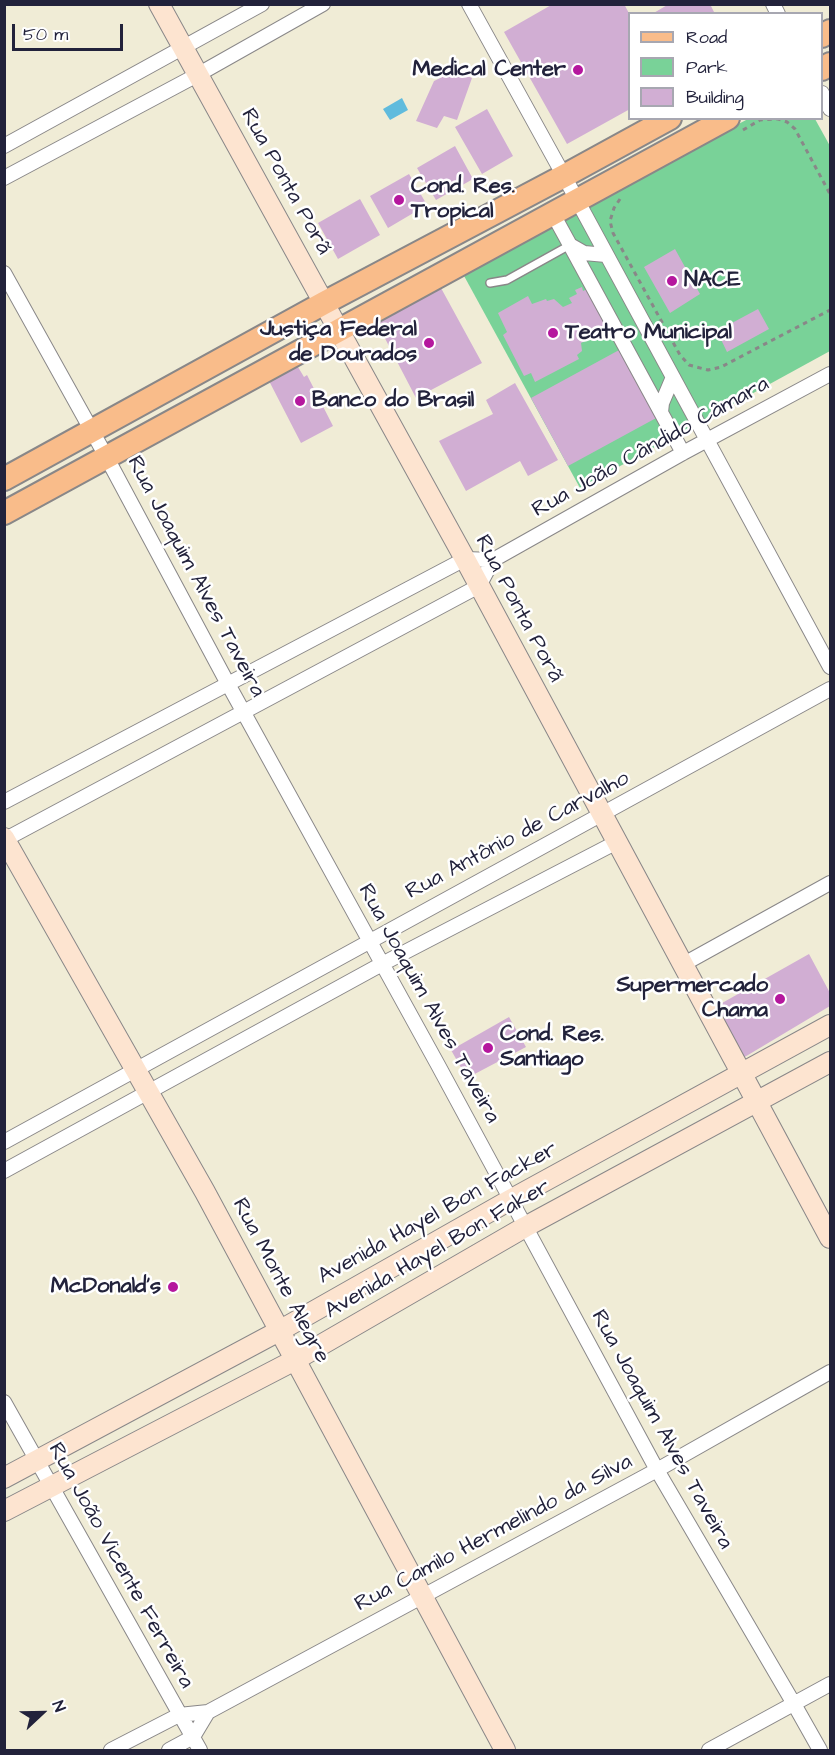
<!DOCTYPE html>
<meta charset="utf-8">
<style>
body{margin:0}
#map{position:relative;width:835px;height:1755px;overflow:hidden;background:#f0ecd6;font-family:"Architects Daughter",sans-serif}
canvas{display:block}
.frame{position:absolute;inset:0;border:6px solid #22223b;pointer-events:none}
.legend{position:absolute;left:628px;top:12px;width:195px;height:108px;box-sizing:border-box;background:#fff;border:2px solid #a7a7b1;margin:0;padding:8px 10px;list-style:none;font-size:18px;color:#22223b}
.legend li{display:flex;align-items:center;gap:12px;height:30px}
.legend b{width:30px;border:2px solid #a7a7b1}
.north{position:absolute;left:12px;top:1683px;width:60px;height:60px;-webkit-text-stroke:4px #fff;paint-order:stroke;rotate:68deg;font-size:16px;font-weight:700;line-height:24px;text-align:center;color:#22223b}
.north::after{content:'';display:block;margin:auto;width:21px;height:27px;background:#22223b;clip-path:polygon(50% 0,100% 100%,50% 72%,0 100%)}
.scale{position:absolute;left:12px;top:24px;width:111px;height:27px;box-sizing:border-box;border:3px solid #22223b;border-top:0;padding-left:8px;font-size:18px;line-height:21px;white-space:nowrap;color:#22223b;-webkit-text-stroke:4px #fff;paint-order:stroke}
</style>
<div id="map">
<canvas width="835" height="1755"></canvas>
<div class="frame"></div>
<ul class="legend">
<li><b style="height:8px;background:#f9bc8a"></b>Road</li>
<li><b style="height:16px;background:#79d298"></b>Park</li>
<li><b style="height:16px;background:#d1aed3"></b>Building</li>
</ul>
<div class="north">N</div>
<div class="scale">50 m</div>
</div>
<script>
const g = document.querySelector('canvas').getContext('2d');
g.lineJoin = 'round';
function paint(path, color) { g.fillStyle = color; g.fill(path, 'evenodd'); }
const toPath = rows => new Path2D(rows.map(r => 'M' + r).join(''));
function trace(path, color, width, dash) { g.strokeStyle = color; g.lineWidth = width; g.lineCap = dash ? 'butt' : 'round'; g.setLineDash(dash || []); g.stroke(path); }
function label(font, color, halo, rows, align = 'center') {
  g.font = font + ' "Architects Daughter",sans-serif'; g.lineWidth = 5; g.setLineDash([]); g.textBaseline = 'middle'; g.strokeStyle = halo; g.fillStyle = color; for (const [text, x, y, turn = 0] of rows) {
    g.save(); g.translate(x, y); g.rotate((+turn || 0) * Math.PI / 180); g.textAlign = isNaN(turn) ? turn : align; if (halo) g.strokeText(text, 0, 0); g.fillText(text, 0, 0); g.restore();
  }
}
const green = toPath([
 [748,119,815,119,830,146,830,351,580,488,463,274,595,199]
]);
const water = toPath([
 [402,98,408,110,390,120,383,109]
]);
const building = toPath([
 [553,4,624,4,630,15,630,109,567,144,504,32],
 [669,4,710,4,715,14,652,14],
 [455,71,472,78,457,120,444,116,437,128,416,121,434,81],
 [487,109,513,156,482,174,455,127],
 [455,146,473,179,436,200,417,168],
 [409,174,427,205,388,228,370,196],
 [360,199,380,235,338,259,318,223],
 [675,249,700,294,670,313,644,267],
 [582,287,583,291,589,288,610,329,581,343,582,351,577,355,579,359,535,382,531,373,524,376,503,335,507,332,498,313,528,296,532,304,546,299,547,301,554,299,563,307,572,303,569,298,577,294,575,290],
 [441,288,482,363,416,398,377,323],
 [758,309,769,329,727,352,717,331],
 [621,349,658,417,568,466,531,398],
 [295,362,304,377,307,375,333,426,301,443,267,377],
 [515,383,558,460,528,476,520,461,466,491,439,441,493,414,486,400],
 [809,954,830,993,830,1006,743,1058,715,1007],
 [509,1017,526,1047,467,1078,451,1050]
]);
const path = toPath([
 [743,130,760,120,778,119,787,122,795,129,830,194],
 [620,199,614,208,610,221,613,233,680,355,689,365,708,370,721,367,830,310]
]);
const lane = toPath([
 [490,283,507,280,570,245]
]);
const street = toPath([
 [469,4,564,176,830,667],
 [773,4,778,14],
 [822,93,830,109],
 [4,146,262,4],
 [4,178,199,74,323,4],
 [553,214,570,245,584,253,606,255],
 [570,245,683,453],
 [4,273,107,458,228,684,438,1065,657,1470,794,1704,820,1750],
 [661,412,662,403,673,377],
 [4,802,465,559,493,560,683,453,830,374],
 [4,840,479,586,493,560],
 [682,965,830,883],
 [4,1142,830,689],
 [4,1171,382,964,617,842],
 [4,1402,200,1750],
 [111,1750,179,1715,208,1712,657,1470,830,1372],
 [169,1750,193,1737,208,1712],
 [709,1750,830,1684]
]);
const secondary = toPath([
 [159,4,465,559,830,1238],
 [4,838,205,1192,505,1750],
 [4,1478,279,1331,510,1200,830,1025],
 [4,1511,295,1360,525,1227,830,1062]
]);
const primary = toPath([
 [822,36,830,31],
 [822,69,830,64],
 [4,479,324,303,564,176,670,118],
 [4,513,728,118]
]);
const markers = [
 [578,70,6,"#b5179e"],
 [399,200,6,"#b5179e"],
 [672,281,6,"#b5179e"],
 [553,333,6,"#b5179e"],
 [429,343,6,"#b5179e"],
 [300,401,6,"#b5179e"],
 [780,999,6,"#b5179e"],
 [488,1048,6,"#b5179e"],
 [173,1287,6,"#b5179e"]
];
const poiNames = [
 ["Medical Center",566,70,"right"],
 ["Cond. Res.",411,187],
 ["Tropical",411,212],
 ["NACE",684,281],
 ["Justiça Federal",417,330,"right"],
 ["de Dourados",417,355,"right"],
 ["Teatro Municipal",565,333],
 ["Banco do Brasil",312,401],
 ["Supermercado",768,986,"right"],
 ["Chama",768,1011,"right"],
 ["Cond. Res.",500,1035],
 ["Santiago",500,1060],
 ["McDonald's",161,1287,"right"]
];
const streetNames = [
 ["Rua Ponta Porã",285,182,61],
 ["Rua João Cândido Câmara",651,448,-29],
 ["Rua Joaquim Alves Taveira",195,577,62],
 ["Rua Ponta Porã",518,609,62],
 ["Rua Antônio de Carvalho",518,836,-28],
 ["Rua Joaquim Alves Taveira",428,1004,61],
 ["Avenida Hayel Bon Facker",438,1214,-29],
 ["Avenida Hayel Bon Faker",438,1250,-30],
 ["Rua Monte Alegre",280,1281,62],
 ["Rua Joaquim Alves Taveira",661,1430,61],
 ["Rua Camilo Hermelindo da Silva",494,1534,-28],
 ["Rua João Vicente Ferreira",120,1566,61]
];
paint(green, '#79d298');
paint(water, '#60bbdd');
paint(building, '#d1aed3');
trace(lane, '#898788', 10);
trace(street, '#898788', 16);
trace(secondary, '#898788', 22);
trace(primary, '#898788', 26);
trace(path, '#898788', 3, [4.5, 4.5]);
trace(lane, '#fff', 7);
trace(street, '#fff', 14);
trace(secondary, '#fde4d0', 20);
trace(primary, '#f9bc8a', 22);
for (const [x, y, r, color] of markers) { const dot = new Path2D(); dot.arc(x, y, r, 0, 2 * Math.PI); g.fillStyle = color; g.fill(dot); trace(dot, '#fff', 2); }
label('bold 22px', '#22223b', '#fff', poiNames, 'left');
label('22px', '#22223b', '#fff', streetNames);
</script>
